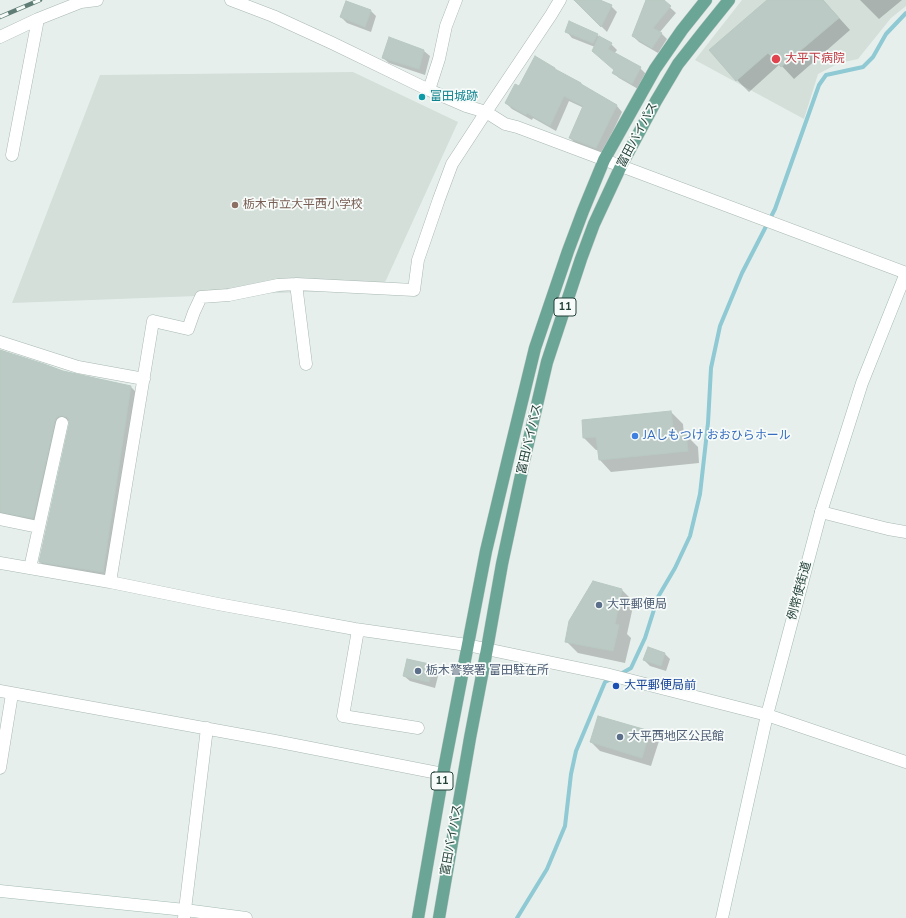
<!DOCTYPE html>
<meta charset="utf-8">
<style>
body{margin:0}
canvas{display:block;background:#e6efeb}
</style>
<canvas width="906" height="918"></canvas>
<script>
const g = document.querySelector('canvas').getContext('2d');
g.lineJoin = 'round';
function paint(path, color) { g.fillStyle = color; g.fill(path, 'evenodd'); }
const toPath = rows => new Path2D(rows.map(r => 'M' + r).join(''));
function trace(path, color, width, dash) { g.strokeStyle = color; g.lineWidth = width; g.lineCap = dash ? 'butt' : 'round'; g.setLineDash(dash || []); g.stroke(path); }
function label(font, color, halo, rows, align = 'center') {
  g.font = font + ' "Nunito Sans","Noto Sans JP",sans-serif'; g.lineWidth = 3.5; g.setLineDash([]); g.textBaseline = 'middle'; g.strokeStyle = halo; g.fillStyle = color; for (const [text, x, y, turn = 0] of rows) {
    g.save(); g.translate(x, y); g.rotate((+turn || 0) * Math.PI / 180); g.textAlign = isNaN(turn) ? turn : align; if (halo) g.strokeText(text, 0, 0); g.fillText(text, 0, 0); g.restore();
  }
}
const built = toPath([
 [742,0,906,0,906,6,891,18,858,59,839,63,818,74,804,119,695,60],
 [353,72,458,122,382,289,12,303,100,75]
]);
const shadow = toPath([
 [575,0,601,0,600,1,611,6,617,12,607,32],
 [646,0,662,0,676,13,660,32,667,39,658,53,639,42,633,36,646,4,645,3],
 [768,0,823,0,850,30,794,79,780,64,749,92,737,80],
 [860,0,902,0,879,19],
 [371,11,376,16,371,32,347,23,341,17],
 [567,32,597,35,601,39,611,44,617,50,614,54,640,68,646,74,638,89,619,78,613,73,615,70,595,47,572,38],
 [390,38,424,51,430,56,425,75,389,63,383,58],
 [558,72,581,84,617,106,622,112,602,154,576,144,570,138,584,108,569,101,556,131,533,118,532,120,512,109,506,103,519,87],
 [0,351,63,372,131,387,137,393,109,578,46,568,40,562,70,421,66,421,39,524,0,519],
 [671,412,683,424,684,436,686,435,698,447,699,463,611,472,600,460,598,450,596,450,584,438,583,421],
 [622,590,634,602,627,634,631,638,625,663,578,653,566,641],
 [665,654,670,659,666,671,650,666,644,660],
 [433,666,439,672,435,688,410,681,404,676],
 [599,717,650,732,659,741,651,766,600,751,591,742]
]);
const stream = toPath([
 [619,675,631,668,645,638,658,597,675,568,690,536,700,494,708,423,711,368,720,326,742,273,775,209,819,85,826,75,863,67,873,57,886,34,906,13],
 [517,918,547,869,565,826,571,774,576,751,605,682,611,679]
]);
const building = toPath([
 [574,0,600,0,612,5,601,27,574,0],
 [646,0,664,0,671,6,653,28,662,33,652,48,632,36,646,0],
 [767,0,823,0,839,18,781,67,768,53,736,81,709,50,767,0],
 [346,1,371,10,365,27,340,17,346,1],
 [569,21,598,34,593,43,565,32,569,21],
 [599,36,612,43,608,49,641,67,632,84,612,73,614,70,592,51,599,36],
 [389,37,424,50,419,69,382,58,389,37],
 [535,56,555,68,555,69,581,83,581,84,617,105,596,148,569,138,583,106,564,96,550,126,527,113,526,115,505,103,515,84,519,86,535,56],
 [0,350,44,364,63,371,131,386,103,572,39,562,69,425,69,420,67,417,63,416,59,416,56,418,55,421,33,518,0,512,0,350],
 [671,411,674,436,686,434,688,451,599,460,596,437,583,438,582,420,671,411],
 [593,581,622,589,615,624,619,625,613,651,565,642,569,621,593,581],
 [648,647,665,653,661,666,643,660,648,647],
 [407,659,434,665,429,682,403,676,407,659],
 [598,716,650,731,642,758,590,742,598,716]
]);
const street = toPath([
 [231,0,273,16,332,43,429,90,466,106,486,112,505,124,517,127,621,166,906,273],
 [0,37,38,19,81,2,97,0],
 [429,90,439,59,446,26,456,0],
 [12,155,38,19],
 [296,284,306,364],
 [0,342,78,367,144,379],
 [821,512,888,529,906,532],
 [0,519,38,527],
 [0,563,110,582,218,604,355,629,467,645,606,674,767,715,906,762],
 [30,568,62,423],
 [110,582,153,321,188,329,194,312,201,297,229,295,278,285,296,284,414,290,418,260,439,199,452,164,486,112,551,15,560,0],
 [358,630,343,716,418,728],
 [0,691,275,741,443,774],
 [0,768,12,694],
 [184,918,207,728]
]);
const secondary = toPath([
 [0,891,185,910,246,918],
 [722,918,767,715,821,512,862,383,906,273]
]);
const primary = toPath([
 [418,918,443,774,486,551,508,459,535,348,568,251,583,211,604,160,655,69,682,30,706,0],
 [439,918,470,738,487,649,502,564,526,452,547,362,581,259,594,224,621,166,656,101,678,64,704,31,729,0]
]);
const rail = toPath([
 [0,17,40,0]
]);
const markers = [
 [776,59,5,"#e0444e"],
 [422,97,4,"#0f9aa8"],
 [235,205,4,"#8d6e63"],
 [635,436,4,"#3f7fe0"],
 [599,605,4,"#5c6f8a"],
 [418,671,4,"#5c6f8a"],
 [616,686,4,"#1a4fb4"],
 [620,737,4,"#5c6f8a"]
];
const shields = [
 [565,307,22],
 [442,781,22]
];
const shieldNames = [
 ["11",565,307],
 ["11",442,781]
];
const healthNames = [
 ["大平下病院",785,59]
];
const cultureNames = [
 ["富田城跡",430,97]
];
const streetNames = [
 ["富田バイパス",638,135,-62],
 ["富田バイパス",530,439,-77],
 ["例幣使街道",800,591,-75],
 ["富田バイパス",452,840,-80]
];
const educationNames = [
 ["栃木市立大平西小学校",243,205]
];
const shopNames = [
 ["JAしもつけ おおひらホール",643,436]
];
const serviceNames = [
 ["大平郵便局",607,605],
 ["栃木警察署 富田駐在所",426,671],
 ["大平西地区公民館",628,737]
];
const transitNames = [
 ["大平郵便局前",624,686]
];
paint(built, '#d4dfda');
paint(shadow, '#0003');
trace(stream, '#8ec9d4', 4);
paint(building, '#bbcac4');
trace(building, '#b8c9c2', 1);
trace(street, '#a8b8b2', 13);
trace(secondary, '#a4bbb3', 13);
trace(primary, '#c2cac8', 13);
trace(street, '#fff', 12);
trace(secondary, '#fff', 12);
trace(primary, '#6aa596', 12);
trace(rail, '#5f7d75', 4.5);
trace(rail, '#f7fbf9', 3, [9]);
for (const [x, y, r, color] of markers) { const dot = new Path2D(); dot.arc(x, y, r, 0, 2 * Math.PI); g.fillStyle = color; g.fill(dot); trace(dot, '#f7fbf9', 1.5); }
for (const [x, y, w] of shields) { const box = new Path2D(); box.roundRect(x - w / 2, y - 9, w, 18, 3); g.fillStyle = '#f7fbf9'; g.fill(box); trace(box, '#24423a', 1); }
label('bold 11px', '#24423a', null, shieldNames);
label('12px', '#be3a42', '#f7fbf9', healthNames, 'left');
label('12px', '#0d838f', '#f7fbf9', cultureNames, 'left');
label('12px', '#24423a', '#f7fbf9', streetNames);
label('12px', '#785e54', '#f7fbf9', educationNames, 'left');
label('12px', '#366cbe', '#f7fbf9', shopNames, 'left');
label('12px', '#4e5e75', '#f7fbf9', serviceNames, 'left');
label('12px', '#164399', '#f7fbf9', transitNames, 'left');
</script>
